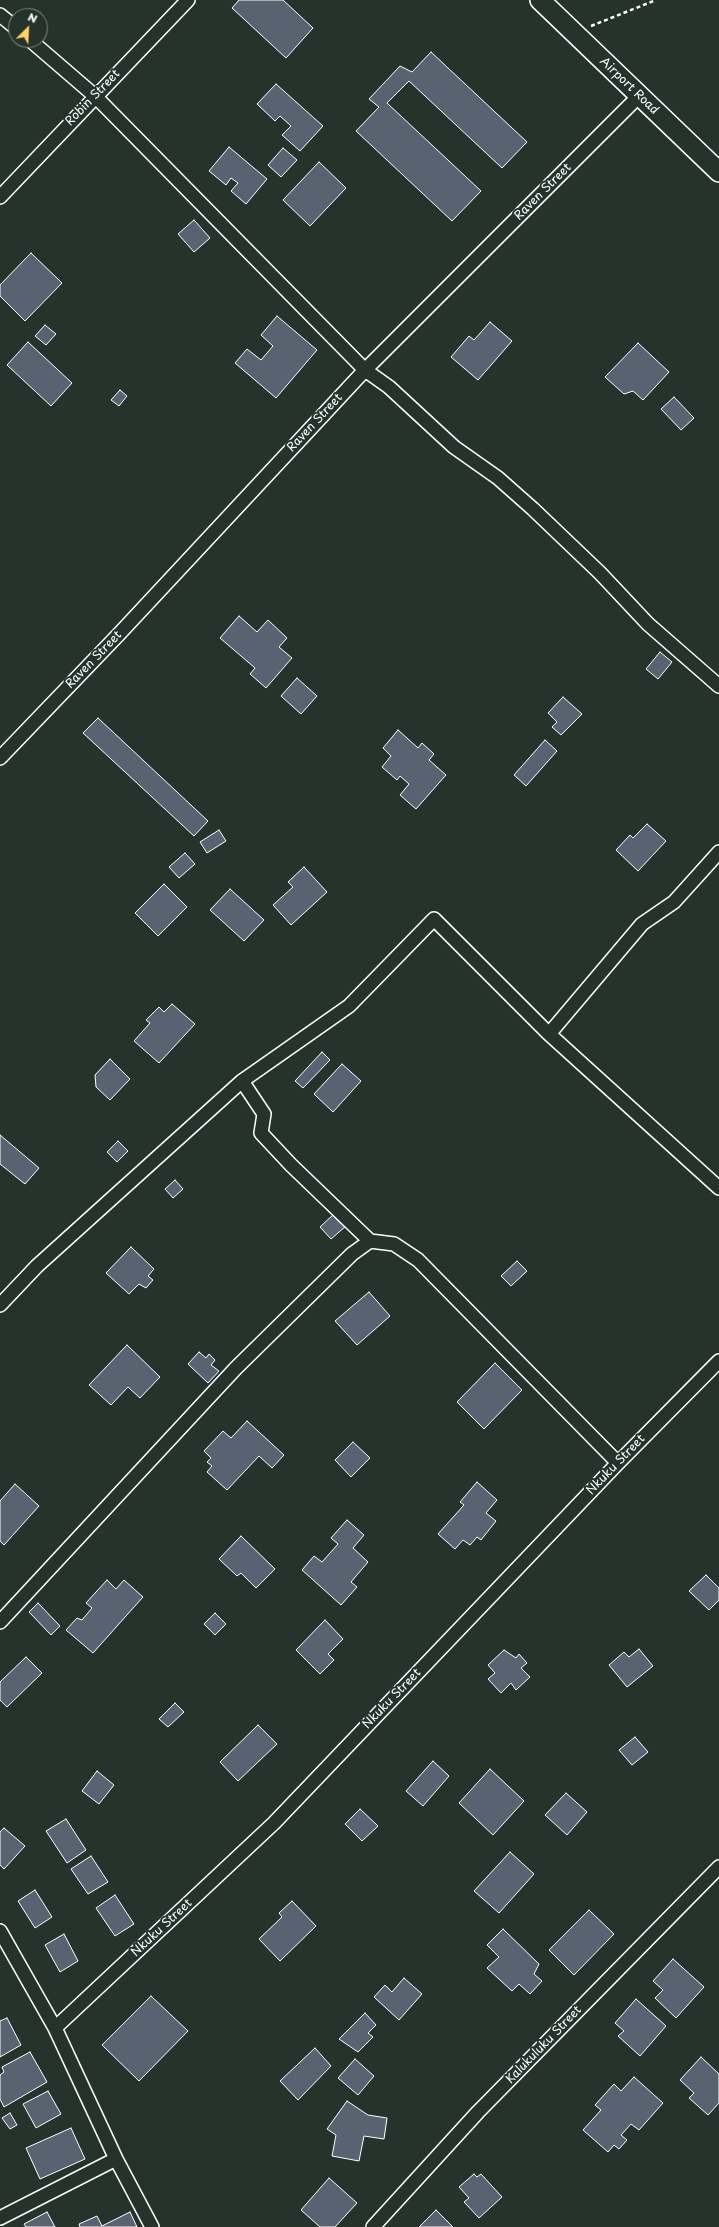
<!DOCTYPE html>
<style>
body{margin:0}
#map{position:relative;width:719px;height:2227px;overflow:hidden;background:#26332d;font-family:"Playpen Sans",sans-serif}
canvas{display:block}
.north{position:absolute;left:8px;top:8px;width:40px;height:40px;box-sizing:border-box;background:#26332d;border:1px solid #7d8581;border-radius:50%;rotate:24deg;font-size:11px;font-weight:700;line-height:16px;text-align:center;color:#fff}
.north::after{content:'';display:block;margin:auto;width:14px;height:18px;background:#ffd166;clip-path:polygon(50% 0,100% 100%,50% 72%,0 100%)}
</style>
<div id="map">
<canvas width="719" height="2227"></canvas>
<div class="north">N</div>
</div>
<script>
const g = document.querySelector('canvas').getContext('2d');
g.lineJoin = 'round';
function paint(path, color) { g.fillStyle = color; g.fill(path, 'evenodd'); }
const toPath = rows => new Path2D(rows.map(r => 'M' + r).join(''));
function trace(path, color, width, dash) { g.strokeStyle = color; g.lineWidth = width; g.lineCap = dash ? 'butt' : 'round'; g.setLineDash(dash || []); g.stroke(path); }
function label(font, color, halo, rows, align = 'center') {
  g.font = font + ' "Playpen Sans",sans-serif'; g.lineWidth = 4; g.setLineDash([]); g.textBaseline = 'middle'; g.strokeStyle = halo; g.fillStyle = color; for (const [text, x, y, turn = 0] of rows) {
    g.save(); g.translate(x, y); g.rotate((+turn || 0) * Math.PI / 180); g.textAlign = isNaN(turn) ? turn : align; if (halo) g.strokeText(text, 0, 0); g.fillText(text, 0, 0); g.restore();
  }
}
const building = toPath([
 [239,0,283,0,313,28,286,58,232,8,239,0],
 [431,52,527,142,502,168,409,81,387,103,481,191,452,221,356,131,379,107,369,99,400,66,412,72,431,52],
 [276,84,323,126,300,151,282,135,291,126,280,116,275,121,257,104,276,84],
 [229,147,267,179,246,204,231,191,238,183,231,178,226,185,209,171,229,147],
 [283,148,297,160,281,177,268,165,283,148],
 [319,162,346,188,310,226,283,200,319,162],
 [194,220,210,238,194,252,178,234,194,220],
 [31,253,62,283,25,321,0,296,0,285,31,253],
 [277,316,317,350,276,398,235,363,247,349,261,360,273,346,261,335,277,316],
 [490,322,512,341,478,380,451,357,469,336,474,340,490,322],
 [45,325,56,334,46,345,35,336,45,325],
 [28,342,72,383,51,406,7,365,28,342],
 [638,343,669,372,643,400,633,391,624,394,605,377,638,343],
 [120,390,127,396,119,406,111,400,120,390],
 [674,397,694,418,681,430,661,409,674,397],
 [239,616,257,632,268,620,287,638,279,647,292,658,266,688,250,674,255,668,220,638,239,616],
 [660,652,672,662,658,679,646,669,660,652],
 [297,678,317,696,301,714,281,696,297,678],
 [563,697,582,714,561,735,552,727,557,722,548,713,563,697],
 [98,718,208,821,194,836,83,733,98,718],
 [398,730,418,748,422,743,434,754,429,760,446,775,416,809,400,795,409,784,400,776,397,780,382,767,391,756,383,748,398,730],
 [545,740,557,751,526,786,514,775,545,740],
 [647,824,666,841,638,871,616,850,630,835,633,838,647,824],
 [219,830,226,841,207,853,200,842,219,830],
 [185,853,195,864,179,878,169,867,185,853],
 [304,867,327,892,291,925,273,905,293,887,288,882,304,867],
 [164,884,187,907,158,936,135,913,164,884],
 [230,889,264,920,244,941,210,910,230,889],
 [172,1004,195,1024,159,1063,134,1041,150,1023,146,1020,159,1007,164,1012,172,1004],
 [322,1052,330,1060,303,1088,295,1081,322,1052],
 [110,1059,130,1079,110,1100,96,1087,95,1075,110,1059],
 [342,1064,361,1081,333,1112,314,1094,342,1064],
 [0,1135,39,1168,25,1184,0,1164,0,1135],
 [118,1141,128,1151,117,1162,107,1152,118,1141],
 [175,1180,183,1189,173,1198,165,1189,175,1180],
 [334,1214,346,1226,331,1239,320,1227,334,1214],
 [131,1247,154,1269,148,1276,153,1280,146,1288,139,1284,129,1294,106,1273,131,1247],
 [517,1261,527,1271,511,1286,501,1276,517,1261],
 [369,1292,390,1316,357,1345,335,1321,369,1292],
 [127,1345,160,1377,140,1398,128,1387,111,1405,89,1385,127,1345],
 [199,1352,206,1358,209,1354,215,1360,211,1365,219,1371,208,1383,188,1364,199,1352],
 [495,1363,522,1390,484,1429,457,1402,495,1363],
 [247,1421,284,1455,272,1468,259,1456,227,1490,207,1472,212,1466,207,1462,211,1458,204,1451,223,1431,231,1438,247,1421],
 [353,1442,370,1458,351,1477,335,1460,353,1442],
 [477,1482,497,1500,486,1513,496,1521,481,1540,477,1537,470,1545,463,1540,455,1549,438,1534,464,1505,460,1502,477,1482],
 [15,1484,39,1506,4,1545,0,1541,0,1501,15,1484],
 [347,1520,364,1535,353,1548,368,1562,351,1582,357,1587,341,1605,302,1570,314,1556,322,1562,338,1544,331,1538,347,1520],
 [241,1536,275,1569,256,1588,241,1573,237,1576,219,1559,241,1536],
 [706,1575,719,1588,719,1600,709,1610,689,1591,706,1575],
 [107,1580,116,1589,124,1580,143,1597,93,1653,66,1630,77,1618,82,1620,92,1608,86,1603,107,1580],
 [38,1603,60,1626,51,1635,29,1612,38,1603],
 [215,1613,226,1624,215,1635,204,1624,215,1613],
 [325,1620,343,1639,328,1654,334,1660,320,1674,296,1650,325,1620],
 [639,1649,653,1666,627,1687,609,1665,624,1652,629,1657,639,1649],
 [504,1650,516,1658,519,1654,527,1663,521,1668,530,1677,516,1690,511,1683,501,1693,488,1679,495,1673,488,1665,504,1650],
 [26,1657,42,1673,7,1707,0,1700,0,1682,26,1657],
 [175,1703,184,1712,168,1727,159,1719,175,1703],
 [258,1725,277,1744,238,1781,220,1762,258,1725],
 [635,1737,648,1752,632,1765,619,1750,635,1737],
 [433,1761,449,1776,423,1806,406,1791,433,1761],
 [490,1769,524,1801,493,1835,459,1803,490,1769],
 [97,1771,114,1785,99,1804,82,1791,97,1771],
 [566,1793,587,1812,567,1835,545,1815,566,1793],
 [360,1809,378,1826,362,1841,345,1824,360,1809],
 [66,1819,86,1850,67,1863,46,1831,66,1819],
 [4,1828,25,1846,4,1869,0,1865,0,1832,4,1828],
 [510,1852,534,1874,499,1913,474,1891,510,1852],
 [91,1856,108,1882,88,1894,71,1869,91,1856],
 [35,1890,52,1917,35,1928,18,1901,35,1890],
 [115,1895,134,1924,115,1936,96,1908,115,1895],
 [292,1901,316,1926,280,1961,259,1939,282,1917,279,1913,292,1901],
 [589,1910,614,1934,574,1975,549,1950,589,1910],
 [503,1929,539,1964,534,1974,542,1981,530,1994,519,1984,512,1991,487,1968,499,1957,487,1945,503,1929],
 [64,1934,78,1961,60,1972,45,1945,64,1934],
 [673,1959,704,1987,676,2018,655,1998,663,1990,653,1981,673,1959],
 [404,1978,422,1994,399,2020,374,1997,385,1985,392,1992,404,1978],
 [151,1996,188,2031,139,2081,102,2045,151,1996],
 [636,1999,666,2026,640,2056,618,2036,624,2031,615,2023,636,1999],
 [365,2013,376,2025,368,2033,373,2037,358,2052,339,2039,365,2013],
 [7,2018,21,2045,0,2057,0,2021,7,2018],
 [315,2048,331,2066,298,2100,280,2081,315,2048],
 [30,2052,47,2082,4,2107,0,2099,0,2075,4,2072,2,2067,30,2052],
 [701,2057,719,2074,719,2103,708,2115,689,2098,694,2093,680,2080,701,2057],
 [355,2059,374,2076,358,2095,338,2078,355,2059],
 [634,2077,663,2103,639,2130,631,2124,621,2135,627,2140,619,2149,614,2145,608,2152,583,2130,601,2110,595,2105,614,2084,621,2091,634,2077],
 [48,2091,61,2114,36,2128,23,2104,48,2091],
 [347,2101,368,2115,387,2118,384,2139,364,2136,359,2161,332,2156,336,2135,327,2129,347,2101],
 [10,2113,17,2125,10,2129,2,2118,10,2113],
 [71,2128,85,2159,40,2179,26,2148,71,2128],
 [474,2174,477,2177,481,2174,502,2197,479,2218,464,2202,469,2198,459,2187,474,2174],
 [329,2178,357,2203,335,2227,320,2227,301,2210,329,2178],
 [436,2210,453,2227,419,2227,436,2210],
 [47,2212,55,2227,26,2227,24,2224,47,2212],
 [130,2212,137,2227,80,2227,79,2224,97,2216,102,2226,130,2212]
]);
const path = toPath([
 [591,26,656,0]
]);
const street = toPath([
 [0,15,16,28],
 [30,40,95,96,365,370,389,387,454,447,498,478,533,509,600,573,648,624,719,686],
 [0,197,188,0],
 [0,758,120,633,365,370,639,96],
 [549,1034,642,924,674,902,719,852],
 [242,1081,264,1114,261,1133,291,1165,370,1241],
 [0,1305,37,1266,242,1081,349,1006,434,919,549,1034,719,1188],
 [0,1622,236,1368,352,1254,370,1241,394,1244,418,1260,618,1463],
 [0,1931,55,2028,116,2159,152,2227],
 [55,2028,274,1823,618,1463,719,1361],
 [0,2218,116,2159],
 [373,2227,478,2112,719,1867]
]);
const secondary = toPath([
 [540,0,719,172]
]);
const streetNames = [
 ["Airport Road",629,86,44],
 ["Robin Street",93,98,-46],
 ["Raven Street",543,192,-45],
 ["Raven Street",315,423,-47],
 ["Raven Street",94,660,-46],
 ["Nkuku Street",616,1465,-46],
 ["Nkuku Street",392,1699,-46],
 ["Nkuku Street",162,1928,-43],
 ["Kalukuluku Street",544,2045,-46]
];
paint(building, '#586371');
trace(building, '#fff', 1);
trace(street, '#fff', 16);
trace(secondary, '#fff', 22);
trace(path, '#fff', 2.5, [4, 3]);
trace(street, '#26332d', 13);
trace(secondary, '#26332d', 19);
label('12px', '#fff', '#26332d', streetNames);
</script>
